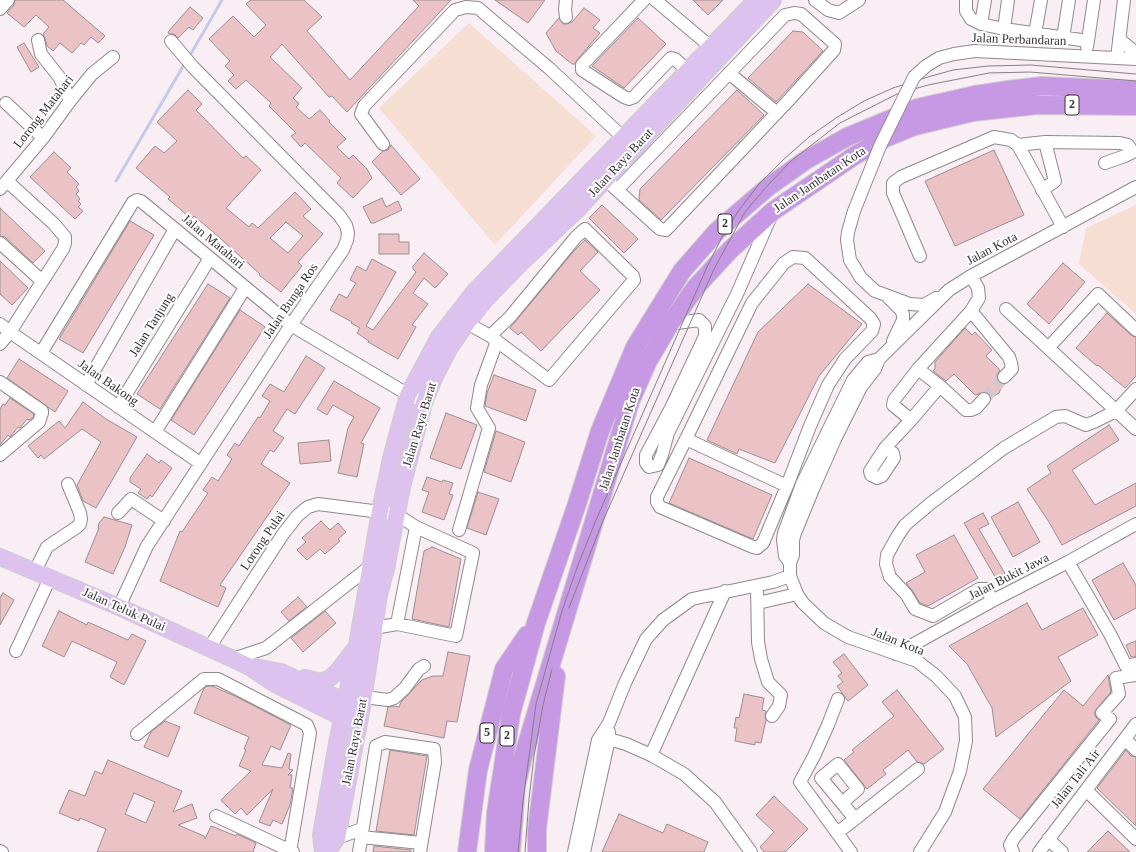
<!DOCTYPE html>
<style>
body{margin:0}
canvas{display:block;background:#f8eef4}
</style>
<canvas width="1136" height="852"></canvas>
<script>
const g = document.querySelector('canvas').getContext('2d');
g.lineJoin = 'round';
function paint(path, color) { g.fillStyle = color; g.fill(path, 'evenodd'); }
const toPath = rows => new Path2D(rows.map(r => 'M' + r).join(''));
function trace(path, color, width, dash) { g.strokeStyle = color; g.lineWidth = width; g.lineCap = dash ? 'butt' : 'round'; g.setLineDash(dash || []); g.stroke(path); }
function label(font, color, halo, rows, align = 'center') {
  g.font = font + ' "Times New Roman",serif'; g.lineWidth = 4; g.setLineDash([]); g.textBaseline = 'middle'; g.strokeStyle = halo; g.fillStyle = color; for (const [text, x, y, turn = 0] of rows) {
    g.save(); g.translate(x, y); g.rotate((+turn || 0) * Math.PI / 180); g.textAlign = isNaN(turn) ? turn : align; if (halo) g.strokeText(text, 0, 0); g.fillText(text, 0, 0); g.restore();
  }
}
const green = toPath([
 [469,23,596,136,495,245,379,108],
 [1136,205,1136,314,1079,264,1086,228]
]);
const stream = toPath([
 [189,57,222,0],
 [116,181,185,63]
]);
const building = toPath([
 [15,0,63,0,105,36,98,43,91,37,84,45,81,43,72,53,60,43,53,51,47,46,45,38,43,34,49,27,36,15,24,27,7,13,14,5,15,0],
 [251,0,304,0,322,17,307,31,350,80,419,6,413,0,451,0,347,112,332,96,329,97,282,44,270,57,302,88,293,98,299,104,296,107,309,119,320,110,330,121,329,122,346,139,337,147,349,159,353,155,367,169,372,178,353,198,337,183,341,178,305,143,301,147,291,136,296,133,269,106,271,103,246,80,236,89,228,81,234,75,225,66,230,61,209,39,233,16,254,37,266,25,246,4,251,0],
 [495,0,545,0,528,23,495,0],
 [693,0,723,0,708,15,693,0],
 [190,7,203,18,193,30,189,27,178,38,174,34,169,34,168,32,190,7],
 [584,8,600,20,593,28,600,33,577,60,575,64,572,64,556,51,546,33,559,18,563,24,567,24,572,22,584,8],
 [638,18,666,44,624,88,592,66,638,18],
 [793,31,803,32,823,51,776,102,748,78,793,31],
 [24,43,39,67,31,72,17,47,24,43],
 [188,90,202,104,196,110,243,158,246,156,261,170,226,208,249,227,252,223,258,228,295,192,311,209,303,216,323,234,298,262,302,266,281,292,259,275,260,274,212,231,194,216,191,219,179,208,168,199,170,197,136,168,155,146,164,153,177,141,157,122,188,90],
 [286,222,303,236,288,253,270,238,286,222],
 [737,90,764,115,661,220,639,200,640,189,737,90],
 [391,145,420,179,401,195,372,162,383,151,388,150,391,145],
 [994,150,1024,215,955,246,925,181,994,150],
 [54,152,71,168,67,172,79,184,76,187,79,191,76,194,80,199,78,201,81,204,78,207,83,211,75,219,30,177,54,152],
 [382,198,386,207,398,201,402,210,374,223,371,223,363,207,382,198],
 [602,205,638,239,624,253,589,218,602,205],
 [0,208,45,251,33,263,5,237,0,236,0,208],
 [130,221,154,235,83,353,59,339,130,221],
 [379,234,399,234,399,242,409,242,409,254,379,254,379,234],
 [585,240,598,252,580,271,600,290,541,351,521,332,518,335,510,328,573,252,585,240],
 [424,253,448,274,435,288,424,278,413,293,428,304,412,325,416,327,398,359,368,342,369,341,357,333,360,328,351,323,352,322,330,310,339,294,347,298,356,283,350,280,357,266,366,271,372,259,396,272,366,326,373,330,416,272,413,269,413,266,424,253],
 [0,261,28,288,12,305,0,294,0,261],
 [1063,263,1085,282,1049,324,1027,304,1063,263],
 [208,284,230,298,160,409,137,394,208,284],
 [808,284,862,324,819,376,775,463,739,449,737,454,707,440,758,332,808,284],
 [240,310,265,327,194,435,171,420,240,310],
 [1107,313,1131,335,1136,337,1136,376,1125,388,1098,365,1097,366,1076,348,1107,313],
 [965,328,972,335,975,332,992,350,986,356,1000,370,997,375,997,379,999,383,1003,384,999,393,991,398,989,394,985,392,975,395,954,374,946,381,933,371,935,369,935,362,965,328],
 [306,356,325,368,295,414,287,409,273,431,284,438,274,452,270,450,261,464,290,483,220,585,226,588,218,607,160,581,180,531,182,532,208,493,203,490,212,477,218,481,232,459,227,455,235,443,239,446,258,417,260,418,270,401,262,396,270,384,284,392,306,356],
 [19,359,68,391,55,412,7,378,19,359],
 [494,375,536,390,526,421,485,406,487,393,494,375],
 [334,381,380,408,361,443,364,444,357,477,338,473,348,428,354,417,333,405,327,415,317,409,334,381],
 [10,398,34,414,33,418,29,420,27,419,20,428,18,427,10,437,8,435,0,445,0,409,3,404,5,405,10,398],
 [83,402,106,419,137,437,96,508,83,501,77,485,101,442,82,429,44,459,41,455,38,458,28,446,59,421,65,428,83,402],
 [446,413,477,425,461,469,430,458,446,413],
 [1109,425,1119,440,1072,470,1095,505,1136,483,1136,506,1062,545,1049,522,1027,489,1051,473,1047,466,1109,425],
 [496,431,525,442,511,482,484,472,496,431],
 [329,440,331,461,300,464,298,443,329,440],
 [147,454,159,463,161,460,172,468,152,497,150,495,147,499,138,493,141,489,130,482,130,478,147,454],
 [689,458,772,495,753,539,669,503,689,458],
 [427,477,442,482,443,480,453,483,449,494,453,495,444,520,422,512,429,492,422,490,427,477],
 [478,492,499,499,486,535,467,528,478,492],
 [1018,502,1040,542,1013,557,991,517,1018,502],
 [983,513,989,524,979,529,1007,577,998,582,964,523,983,513],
 [104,517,132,525,125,547,113,574,85,562,99,528,98,528,99,523,104,517],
 [321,521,330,530,338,523,346,532,338,539,340,541,325,554,320,549,307,560,297,550,306,542,302,538,321,521],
 [954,535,978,578,928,606,920,603,912,590,906,583,925,572,916,555,954,535],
 [432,547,461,559,449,627,412,619,424,551,432,547],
 [1123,563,1136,585,1136,608,1114,620,1092,580,1123,563],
 [3,593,14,600,0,625,0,598,3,593],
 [298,597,307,607,289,621,281,612,298,597],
 [1027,603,1042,630,1083,608,1098,635,1058,657,1071,681,996,737,992,708,967,664,949,646,1027,603],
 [59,611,87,625,88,622,128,640,132,634,146,641,124,685,110,677,117,662,72,641,64,657,42,646,59,611],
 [325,611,336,623,303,652,291,638,325,611],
 [1136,641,1136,657,1131,657,1126,645,1136,641],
 [448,652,470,656,457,722,447,721,444,738,384,726,388,707,395,706,399,707,401,702,422,680,433,676,443,676,448,652],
 [844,654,868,685,848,701,837,686,843,682,838,676,842,673,833,662,844,654],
 [1108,675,1111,692,1095,711,1095,716,1099,720,1020,819,983,789,1064,690,1083,706,1108,675],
 [207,686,212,686,237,697,291,725,280,750,271,746,262,765,282,768,288,753,291,754,289,769,293,770,288,775,292,775,290,788,293,788,290,805,282,824,273,820,270,826,259,822,273,789,247,815,241,808,235,814,221,800,251,771,239,766,246,750,244,749,249,737,194,713,204,688,207,686],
 [897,690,944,749,924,764,917,762,908,750,883,770,886,774,867,789,844,760,854,752,852,750,894,716,882,702,897,690],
 [744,694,764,698,762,710,766,711,765,716,766,720,761,743,755,742,755,745,735,741,737,728,734,728,736,717,739,718,744,694],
 [165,721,180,727,168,757,144,747,151,732,165,721],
 [390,750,427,756,414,835,376,831,390,750],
 [1126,750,1131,756,1136,757,1136,826,1097,788,1126,750],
 [108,760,182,791,173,812,192,804,197,818,178,825,204,836,205,839,211,826,236,836,237,834,256,843,253,852,97,852,106,829,80,818,79,821,59,813,69,790,85,796,95,771,102,774,108,760],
 [134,793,155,802,146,823,125,814,134,793],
 [774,796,808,829,785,852,764,852,760,847,774,832,756,815,774,796],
 [619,814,663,833,667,824,708,842,704,852,602,852,619,814],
 [1108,831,1130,852,1087,852,1108,831],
 [374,846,411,850,411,852,373,852,374,846]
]);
const minorTunnel = toPath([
 [984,399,1004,377]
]);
const minor = toPath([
 [566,0,565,9,566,17],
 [644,0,582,65,582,70,624,97,629,99,634,97,671,58,675,59,687,70],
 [655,0,717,52],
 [815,0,828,10,839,13,859,0],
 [966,0,966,11,971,19,981,24,1004,29,1088,41],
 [0,9,8,0],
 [981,24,985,0],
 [1004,29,1008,0],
 [1035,34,1041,0],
 [1063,38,1069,0],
 [1119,39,1136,53],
 [38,40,41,54,60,78,70,101],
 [1087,47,1094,0],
 [975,51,1136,59],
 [1117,58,1124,0],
 [729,73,777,113],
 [6,103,43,138],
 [383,144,361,114,364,106,455,10,466,7,478,8,550,69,629,143],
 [1018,145,1045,142,1120,143,1128,145,1133,152,1125,156,1105,163],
 [606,180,617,190,660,229,666,230,788,101,834,50,835,44,801,14,794,13,785,15,617,190],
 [0,189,43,138,70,101,92,74,113,57],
 [1042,190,1055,181,1045,142],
 [854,211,848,232,847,240,850,260,861,278,875,291,910,304,924,305,936,298],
 [585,229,633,276,634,280,549,380,490,336,510,317,576,237,585,229],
 [0,243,42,281],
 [920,256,893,193,893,183,901,177,994,137,1011,140,1018,145,1063,227],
 [793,257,805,258,870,318,874,324,872,331,845,359,828,385,810,426,787,486,686,439,752,303,784,263,793,257],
 [971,276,978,288,979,298,971,311,918,369,940,386,966,410,971,410,976,408,984,399],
 [888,297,900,309,903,314,903,320,893,341],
 [1006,309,1136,429],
 [971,311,1009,357,1011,363,1012,369,1004,377],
 [460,319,490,336],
 [0,324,10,332,200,463],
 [670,324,699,320,705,326,705,336,671,408,646,455,646,463,649,467,658,465,662,455,668,433,737,294,771,216],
 [0,344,10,332,63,249,65,243,65,237,54,224,7,181],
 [1048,348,1098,294,1136,330],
 [41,353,133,202,137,200,141,201,291,325,414,398],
 [0,382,42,411,42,413,39,422,0,455],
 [86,385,175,229],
 [118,407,210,258],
 [911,420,893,405,894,400,918,369],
 [155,432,245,288],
 [686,439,657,497,657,502,660,507,753,547,757,548,763,543,787,486],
 [885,448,870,471,871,475,877,478,882,476,894,458,893,453,885,448,911,420,940,386],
 [118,513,131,499,164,521],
 [459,530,489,428,477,408,481,385,497,341],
 [1068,562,1110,634,1126,666,1136,664],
 [790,563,785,556,783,540,784,533,802,484,853,380,868,362,879,359],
 [35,571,47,547,77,527,80,524,81,519,80,513,68,484],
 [757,586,758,642,761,659,768,682,781,695,779,706,772,716],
 [992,601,987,589,979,589,933,616,915,609,906,594,890,577,886,564,887,555,897,537,905,525,931,503,1004,448,1056,417,1065,416,1086,425,1094,422,1116,411,1136,389],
 [758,603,797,594],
 [119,607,147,546,291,325,343,250,347,240,348,233,346,225,339,215,193,67,171,41],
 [397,624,416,527],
 [209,648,283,534,298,515,308,507,318,504,396,514,416,527,473,553,456,636,397,624,374,628],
 [16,651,50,578],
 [896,654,992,601,1068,562,1136,524],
 [233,659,266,648,372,565],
 [364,697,388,700,394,698,405,688,419,669,424,666],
 [838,699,828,725,814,756,800,782,851,852],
 [137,734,204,679,218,679,307,725,310,733,290,852],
 [1125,739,1136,750],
 [598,740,609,739,626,744,651,755,684,774,715,802,751,852],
 [376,746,385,742,434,749,435,762,420,852],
 [651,755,725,591],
 [1086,790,1136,839],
 [216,816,293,852],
 [855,819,918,769],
 [837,833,855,819,842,803,821,778,838,764,858,789,842,803],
 [361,837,421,843],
 [337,838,362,829],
 [1048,839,1062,852],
 [0,851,2,852],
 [359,852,376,746],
 [574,852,598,740,609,723,625,683,646,639,663,620,692,599,773,582,790,576],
 [584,852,609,739,609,732],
 [920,852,945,812,960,771,966,741,965,717,955,696,936,676,917,661,848,637,824,623,803,603,797,594,790,576,790,563,793,555,793,540,795,533,813,489,836,437,861,387,875,369,879,359,949,290,971,276,1136,187],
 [1013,852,1010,845,1014,838,1110,719,1102,713,1119,694,1116,678,1136,675],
 [1039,852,1136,724]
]);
const major = toPath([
 [0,557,119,607,233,659,248,666,275,684,343,718,352,720],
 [255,667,281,672,346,702,354,705],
 [305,678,321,682,330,678,337,672,354,650],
 [323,852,321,835,337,743,357,645,380,511,391,458,408,395,439,337,474,292,756,0],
 [327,852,337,838,362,707,379,595,386,569,402,487,424,403,435,376,449,349,467,323,485,300,519,265,577,210,773,0]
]);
const highway = toPath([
 [467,852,478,770,504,669,527,635],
 [494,852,496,813,511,714,536,623,577,504,600,431,635,347,682,271,717,231,768,187,806,160,847,137,917,108,975,95,1008,90,1042,86,1136,90],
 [511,852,516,786,523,757,630,402,648,361,670,324,696,287,730,250,773,211,854,156,883,139,915,126,973,112,1037,105,1136,106],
 [537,852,537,829,556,676]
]);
const tram = toPath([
 [569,608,602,523,714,269,745,212,767,186,791,161,840,123,897,94,928,85,989,73,1030,72,1136,81],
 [518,852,523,801,536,704,562,611,578,565,596,520,707,267,722,237,739,210,760,183,784,159,809,137,836,118,864,101,893,88,928,77,953,70,988,66,1031,65,1136,74],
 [525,852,529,799,534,756,543,705,552,669]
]);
const minorBridge = toPath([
 [854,211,880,146,914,77,926,66,939,58,954,54,975,51]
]);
const shields = [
 [1072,105,14],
 [725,224,14],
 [487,733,14],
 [507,736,14]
];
const shieldNames = [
 ["2",1072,105],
 ["2",725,224],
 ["5",487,733],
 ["2",507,736]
];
const streetNames = [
 ["Jalan Perbandaran",1019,40,2],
 ["Lorong Matahari",44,112,-52],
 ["Jalan Raya Barat",621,163,-47],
 ["Jalan Jambatan Kota",820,180,-34],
 ["Jalan Matahari",213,242,40],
 ["Jalan Kota",992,249,-28],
 ["Jalan Bunga Ros",291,301,-56],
 ["Jalan Tanjung",152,325,-58],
 ["Jalan Bakong",108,383,35],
 ["Jalan Raya Barat",420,425,-73],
 ["Jalan Jambatan Kota",620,439,-72],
 ["Lorong Pulai",263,541,-56],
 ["Jalan Bukit Jawa",1009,577,-27],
 ["Jalan Teluk Pulai",124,610,24],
 ["Jalan Kota",898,642,22],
 ["Jalan Raya Barat",355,742,-79],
 ["Jalan Tali Air",1076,779,-52]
];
paint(green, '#f6ded3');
trace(stream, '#c5c9eb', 3);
paint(building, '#ebc2c5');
trace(building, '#9a8f90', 1);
trace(minorTunnel, '#d1c9ce', 12, [12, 6]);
trace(minor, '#90888d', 14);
trace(major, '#cfcecf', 18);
trace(highway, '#cfcecf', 20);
trace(minor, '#fff', 12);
trace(major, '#ddc1ef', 16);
trace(highway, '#c798e4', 18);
trace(tram, '#858083', 1);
trace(minorBridge, '#90888d', 14, []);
trace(minorBridge, '#fff', 12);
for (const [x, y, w] of shields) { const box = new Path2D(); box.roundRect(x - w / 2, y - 10, w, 20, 3); g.fillStyle = '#fff'; g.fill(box); trace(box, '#363335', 1); }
label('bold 12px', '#363335', null, shieldNames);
label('13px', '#363335', '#fff', streetNames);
</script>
